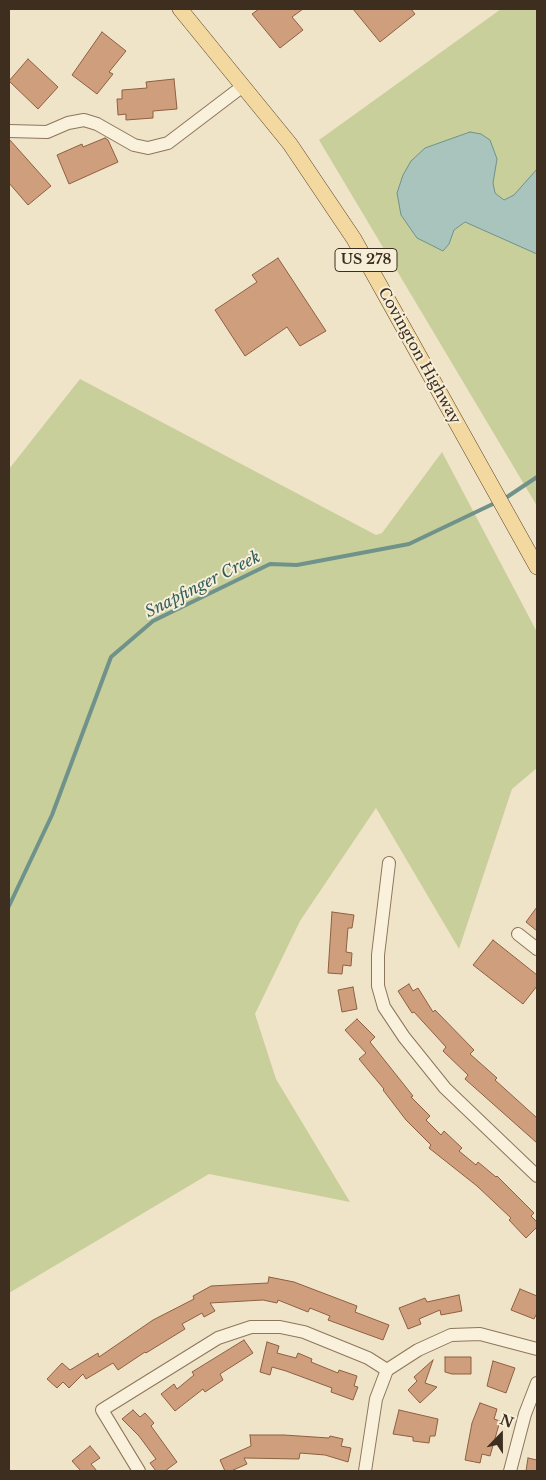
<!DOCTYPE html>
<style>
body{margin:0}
#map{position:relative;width:546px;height:1480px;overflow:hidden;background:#f0e4c8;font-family:"Libre Baskerville",serif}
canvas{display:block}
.frame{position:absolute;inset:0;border:10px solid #3d2e20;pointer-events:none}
.north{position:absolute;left:476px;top:1410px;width:50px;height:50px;-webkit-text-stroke:4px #f7eed8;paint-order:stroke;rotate:22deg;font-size:14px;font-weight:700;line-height:20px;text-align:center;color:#3d2e20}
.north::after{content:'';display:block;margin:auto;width:18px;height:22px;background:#3d2e20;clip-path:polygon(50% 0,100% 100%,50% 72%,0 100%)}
</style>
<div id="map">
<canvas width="546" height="1480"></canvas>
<div class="frame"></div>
<div class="north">N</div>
</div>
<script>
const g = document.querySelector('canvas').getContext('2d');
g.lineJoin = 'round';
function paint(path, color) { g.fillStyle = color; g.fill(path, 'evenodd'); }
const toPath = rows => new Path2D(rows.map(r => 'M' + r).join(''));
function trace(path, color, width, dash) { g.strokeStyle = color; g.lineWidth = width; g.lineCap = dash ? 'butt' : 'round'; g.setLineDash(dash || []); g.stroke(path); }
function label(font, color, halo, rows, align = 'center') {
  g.font = font + ' "Libre Baskerville",serif'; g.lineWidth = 4; g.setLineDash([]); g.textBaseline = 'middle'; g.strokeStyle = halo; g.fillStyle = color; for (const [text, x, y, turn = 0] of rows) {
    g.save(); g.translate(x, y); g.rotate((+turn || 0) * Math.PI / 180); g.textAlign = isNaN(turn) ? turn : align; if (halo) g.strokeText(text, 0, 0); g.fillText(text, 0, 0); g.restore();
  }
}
const green = toPath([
 [501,9,537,9,537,506,319,140],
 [80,379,376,535,382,533,442,452,537,632,537,768,512,789,459,949,376,808,300,921,255,1014,276,1079,350,1202,209,1174,9,1293,9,469]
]);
const water = toPath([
 [470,132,481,134,490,140,497,159,493,183,495,193,504,200,514,195,537,169,537,254,465,222,454,230,449,244,443,251,417,238,401,215,397,193,403,175,411,161,425,148,470,132]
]);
const stream = toPath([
 [504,499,537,477],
 [9,906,52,815,111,657,153,621,270,564,297,565,409,544,497,502]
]);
const building = toPath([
 [259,9,303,9,292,17,303,30,280,48,252,14,259,9],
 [353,9,411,9,415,14,380,42,353,9],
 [102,32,126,51,109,72,113,74,97,94,72,75,102,32],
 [28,59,58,87,38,109,9,81,28,59],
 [174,79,177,109,153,111,153,118,126,120,126,114,118,115,117,99,122,99,122,90,147,88,146,82,174,79],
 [105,138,108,140,118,162,69,184,57,155,82,144,83,147,105,138],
 [9,139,51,186,28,205,9,183,9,139],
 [278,258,326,331,300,346,287,327,245,356,215,310,257,282,252,275,278,258],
 [537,907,537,931,526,922,537,907],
 [332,912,354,915,352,928,348,928,346,952,352,953,351,966,343,965,342,974,328,973,332,912],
 [493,940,537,975,537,986,523,1004,473,965,493,940],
 [409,984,413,991,418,988,433,1012,435,1010,474,1050,470,1054,497,1078,495,1080,537,1118,537,1143,465,1079,468,1075,443,1051,446,1047,414,1012,412,1013,398,991,409,984],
 [353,987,357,1009,342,1012,338,990,353,987],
 [357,1019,375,1037,370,1042,413,1096,411,1097,430,1116,426,1120,441,1135,444,1131,462,1148,459,1151,476,1165,478,1162,496,1177,497,1176,534,1213,531,1216,537,1222,537,1227,526,1238,509,1220,511,1218,477,1186,429,1148,431,1145,406,1120,383,1090,384,1089,359,1059,366,1053,345,1030,357,1019],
 [269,1277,294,1282,357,1306,355,1312,389,1325,383,1340,328,1320,330,1316,310,1308,308,1312,278,1300,277,1303,263,1300,210,1303,215,1311,204,1317,202,1313,182,1324,185,1329,146,1353,145,1352,118,1370,113,1363,86,1379,83,1374,69,1388,63,1382,57,1388,47,1379,62,1363,70,1370,98,1353,99,1357,153,1320,194,1299,193,1296,211,1286,268,1283,269,1277],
 [520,1289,537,1296,537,1313,534,1319,511,1310,520,1289],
 [459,1295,462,1311,441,1315,440,1310,419,1319,421,1324,408,1329,399,1308,425,1298,427,1302,459,1295],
 [244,1340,253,1353,220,1374,223,1380,205,1392,203,1389,175,1411,161,1394,174,1384,177,1389,194,1375,192,1372,244,1340],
 [267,1342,279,1346,277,1353,296,1358,298,1353,312,1359,311,1362,338,1373,339,1370,357,1376,354,1386,358,1387,353,1400,331,1392,332,1388,286,1371,272,1367,270,1375,260,1372,267,1342],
 [445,1357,471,1357,471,1374,452,1374,445,1372,445,1357],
 [433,1360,425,1383,437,1387,420,1403,408,1390,417,1381,414,1377,433,1360],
 [493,1361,515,1368,506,1393,487,1386,493,1361],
 [480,1403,497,1409,494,1419,500,1421,490,1456,482,1454,480,1463,465,1460,472,1423,480,1403],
 [133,1410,140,1417,145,1413,154,1423,151,1426,177,1462,165,1471,156,1471,150,1463,156,1459,139,1436,122,1419,133,1410],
 [399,1410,438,1419,435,1436,430,1436,429,1443,413,1441,413,1437,393,1434,399,1410],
 [250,1435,284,1435,329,1438,330,1436,343,1439,341,1446,351,1448,348,1462,325,1455,300,1453,299,1459,244,1458,247,1464,231,1471,225,1471,220,1460,251,1446,250,1435],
 [90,1446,100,1458,91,1464,97,1471,81,1471,72,1461,90,1446],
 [528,1458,537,1460,537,1471,526,1471,528,1458]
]);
const minor = toPath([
 [9,131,47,132,68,123,84,120,97,124,134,145,148,148,168,143,243,86],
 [389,863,378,955,378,986,384,1007,404,1037,445,1088,537,1176],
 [518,934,537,949],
 [139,1471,102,1410,218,1338,251,1327,280,1327,304,1332,368,1358,387,1370],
 [365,1471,376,1399,387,1370,418,1350,451,1335,480,1334,537,1349],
 [510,1471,525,1414,537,1383]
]);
const major = toPath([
 [180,9,290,144,354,239,537,567]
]);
const shields = [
 [366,260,62]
];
const shieldNames = [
 ["US 278",366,260]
];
const streetNames = [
 ["Covington Highway",419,356,61]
];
const waterNames = [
 ["Snapfinger Creek",203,585,-27]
];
paint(green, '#c9cf9b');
paint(water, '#a9c4bc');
trace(water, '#6f938a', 1);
trace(stream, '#6f938a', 4);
paint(building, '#cf9f7d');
trace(building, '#8d5f41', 1);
trace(minor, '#8d765c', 14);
trace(major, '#5b4430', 16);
trace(minor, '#faf1dc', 12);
trace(major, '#f3d9a0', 15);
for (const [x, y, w] of shields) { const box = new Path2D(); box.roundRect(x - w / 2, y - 11.5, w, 23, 4); g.fillStyle = '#f7eed8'; g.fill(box); trace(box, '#3d2e20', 1); }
label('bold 14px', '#3d2e20', null, shieldNames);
label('15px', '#3d2e20', '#f7eed8', streetNames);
label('italic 16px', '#2f5d5a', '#f7eed8', waterNames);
</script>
